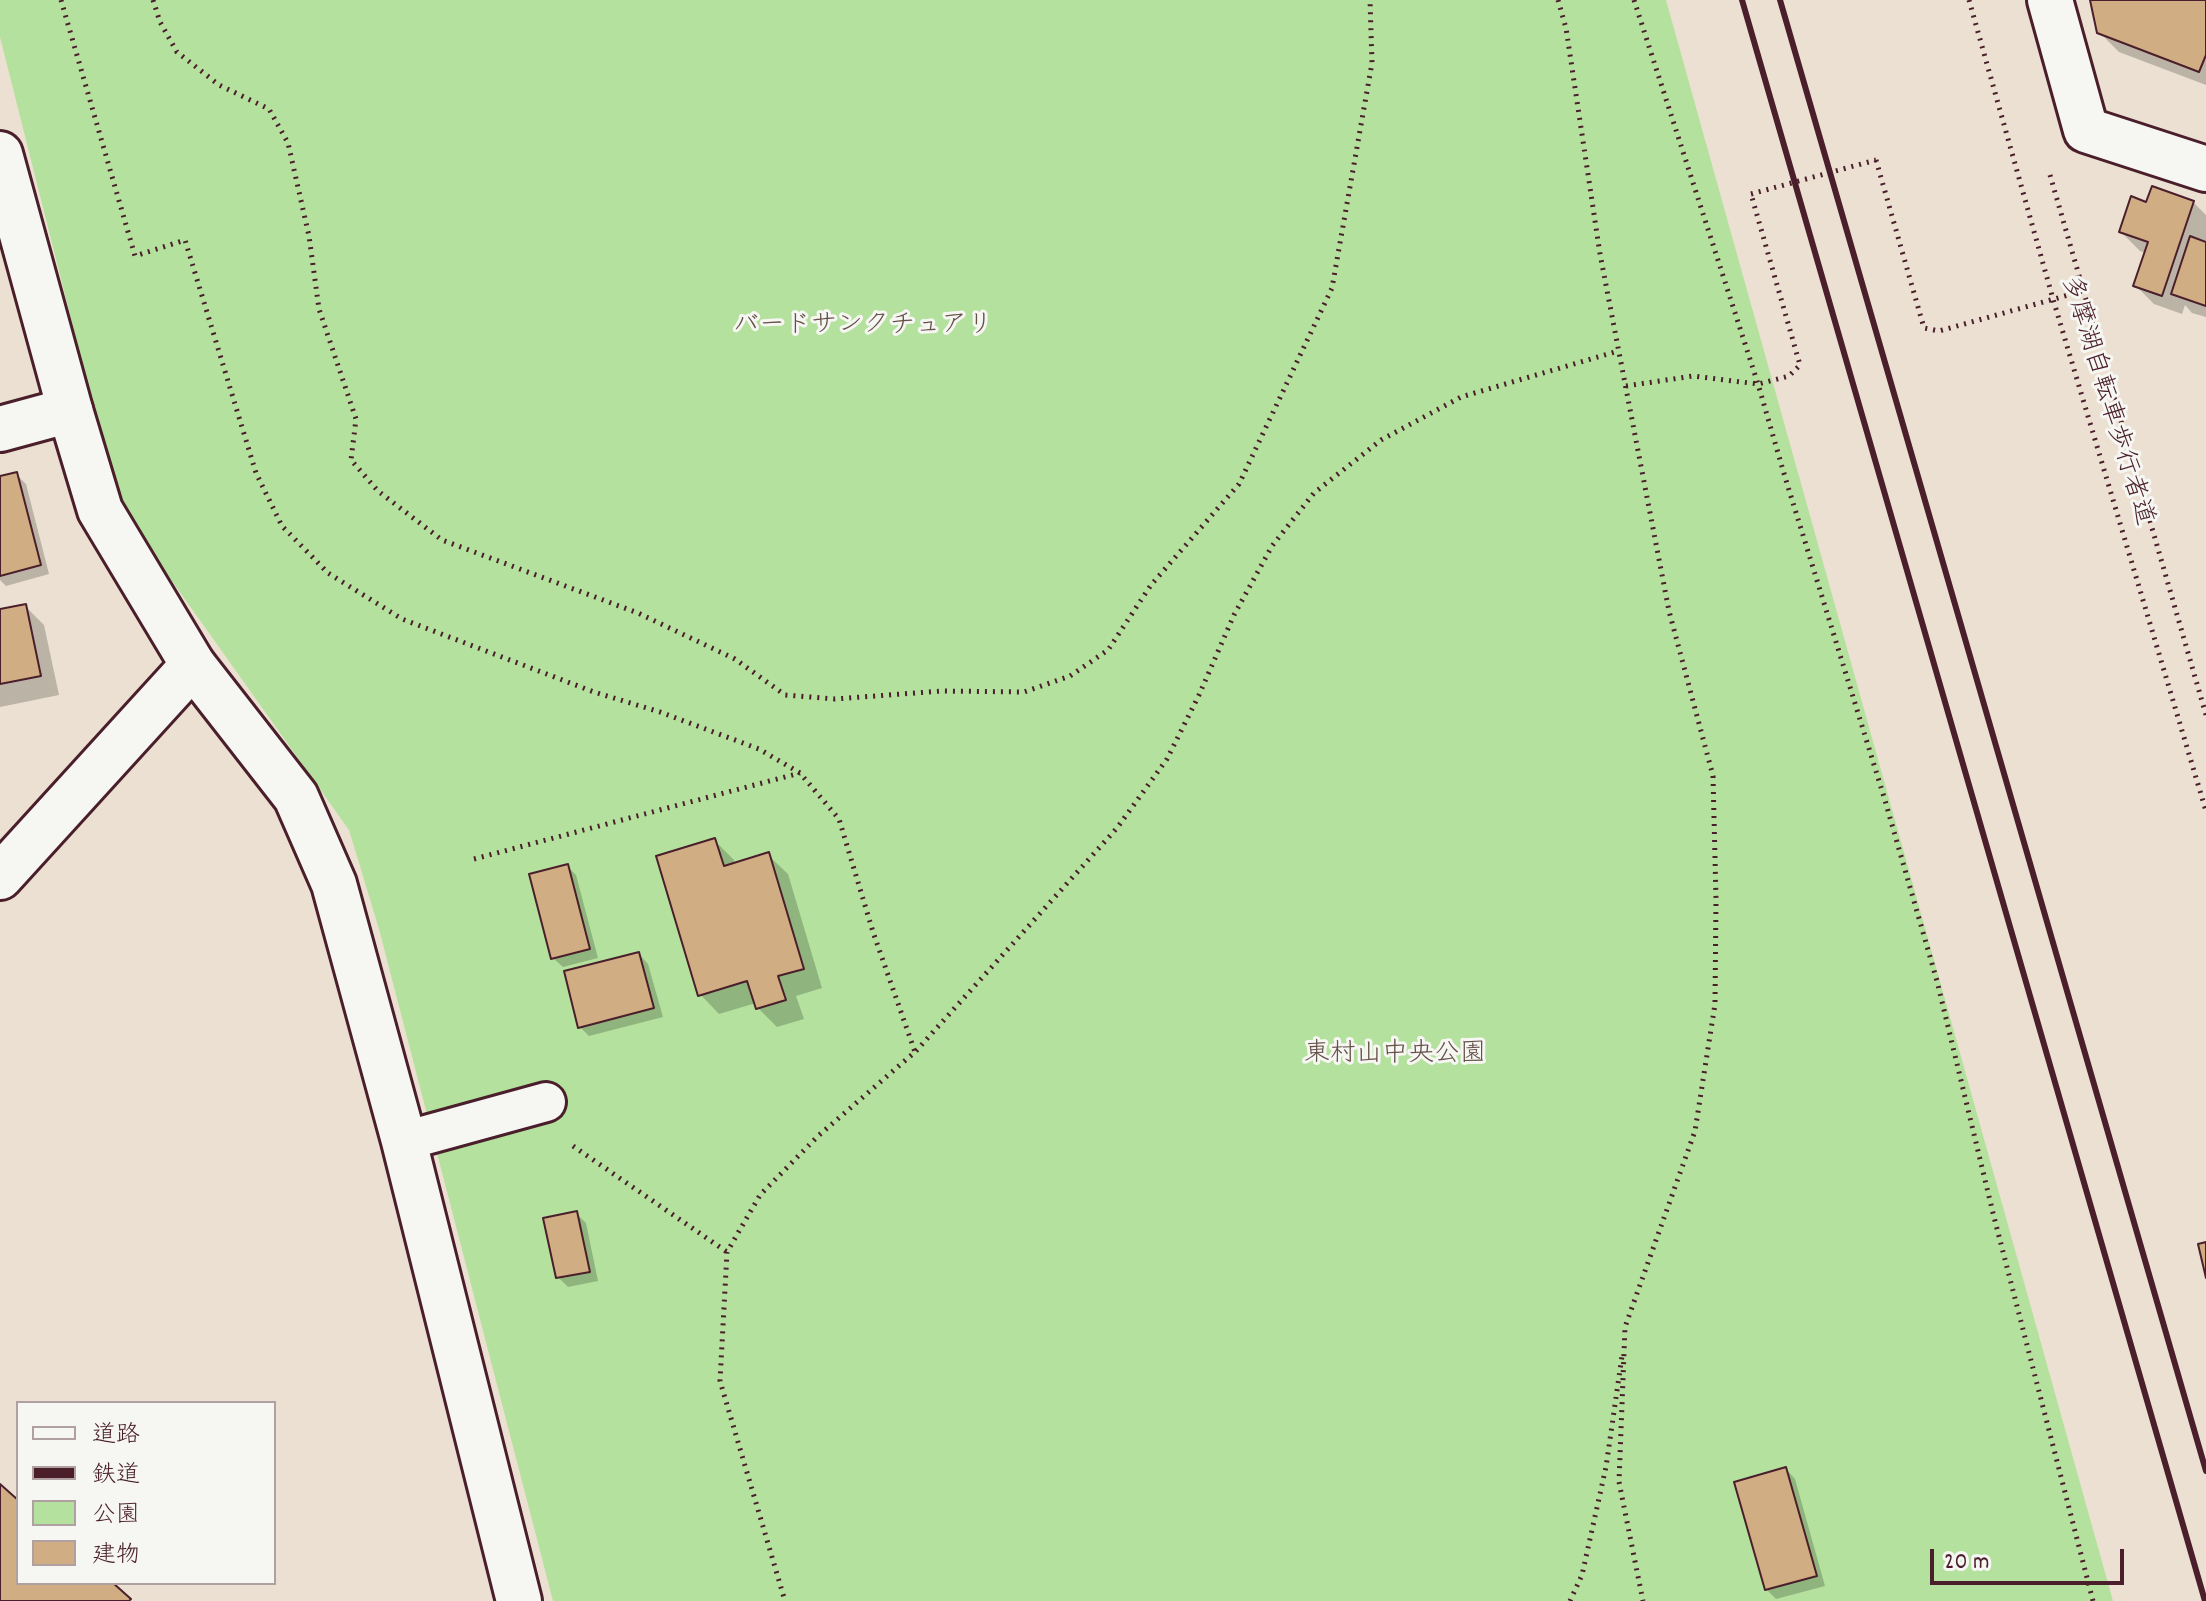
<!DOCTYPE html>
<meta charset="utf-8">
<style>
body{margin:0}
#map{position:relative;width:2206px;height:1601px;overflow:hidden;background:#ebe0d1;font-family:Dekko,"Klee One",sans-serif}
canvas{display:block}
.legend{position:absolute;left:16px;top:1401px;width:260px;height:184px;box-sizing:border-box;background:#f6f6f2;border:2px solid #b1a0a2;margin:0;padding:10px 14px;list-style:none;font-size:24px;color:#4a1f2b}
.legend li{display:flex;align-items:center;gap:16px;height:40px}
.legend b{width:40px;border:2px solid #b1a0a2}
.scale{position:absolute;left:1930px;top:1549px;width:194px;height:36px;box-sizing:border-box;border:4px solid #4a1f2b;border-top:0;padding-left:10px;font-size:24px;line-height:28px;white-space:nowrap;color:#4a1f2b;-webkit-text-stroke:6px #f6f6f2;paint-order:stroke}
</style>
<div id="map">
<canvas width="2206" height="1601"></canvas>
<ul class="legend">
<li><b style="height:10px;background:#f6f6f2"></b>道路</li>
<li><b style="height:10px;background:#4a1f2b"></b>鉄道</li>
<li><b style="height:22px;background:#b5e19e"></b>公園</li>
<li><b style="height:22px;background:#d0ad83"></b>建物</li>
</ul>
<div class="scale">20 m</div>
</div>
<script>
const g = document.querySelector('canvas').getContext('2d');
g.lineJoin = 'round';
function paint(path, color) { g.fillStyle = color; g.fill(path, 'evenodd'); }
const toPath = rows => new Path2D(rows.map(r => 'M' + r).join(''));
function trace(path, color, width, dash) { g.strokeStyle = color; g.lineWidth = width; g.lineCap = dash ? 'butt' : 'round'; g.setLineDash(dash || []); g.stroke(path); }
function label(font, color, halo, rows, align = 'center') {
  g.font = font + ' Dekko,"Klee One",sans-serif'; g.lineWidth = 6; g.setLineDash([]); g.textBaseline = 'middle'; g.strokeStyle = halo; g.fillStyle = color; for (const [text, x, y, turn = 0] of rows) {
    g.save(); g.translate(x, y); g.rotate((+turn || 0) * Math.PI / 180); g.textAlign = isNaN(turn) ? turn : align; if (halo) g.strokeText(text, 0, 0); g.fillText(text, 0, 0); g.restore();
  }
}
const green = toPath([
 [0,0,1666,0,2113,1601,553,1601,379,929,349,830,118,505,0,37]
]);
const shadow = toPath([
 [2092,0,2206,1,2206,85,2119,52,2099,32],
 [2193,202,2206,215,2206,317,2192,313,2185,305,2182,314,2154,304,2135,285,2146,253,2140,251,2121,232,2148,204],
 [16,474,26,484,49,574,6,586,0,580,0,478],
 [25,606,44,625,59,695,0,707,0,611],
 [715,841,734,860,735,864,768,855,788,874,822,988,796,996,804,1019,777,1027,758,1008,756,1003,719,1014,700,994],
 [567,866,576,875,598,958,563,967,553,958],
 [639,954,648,964,663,1017,589,1036,580,1027],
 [576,1213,586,1223,598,1281,568,1287,558,1277],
 [1786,1469,1795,1479,1825,1586,1776,1599,1766,1589]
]);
const building = toPath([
 [2090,0,2206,0,2206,55,2199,72,2097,33,2090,0],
 [2152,186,2194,201,2162,296,2133,286,2148,242,2119,232,2131,196,2146,202,2152,186],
 [2190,236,2206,242,2206,306,2171,294,2190,236],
 [17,472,41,565,0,576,0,476,17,472],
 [26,604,41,676,0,684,0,609,26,604],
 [715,838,724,866,769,852,804,969,778,976,786,1000,756,1009,747,981,698,996,656,856,715,838],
 [568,864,590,949,551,959,529,874,568,864],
 [639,952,654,1008,578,1028,564,971,639,952],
 [577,1211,590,1272,556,1278,543,1218,577,1211],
 [2206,1242,2206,1278,2198,1244,2206,1242],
 [1786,1467,1817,1576,1765,1590,1734,1482,1786,1467],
 [0,1484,18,1500,18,1583,113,1583,131,1599,129,1601,0,1601,0,1484]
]);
const path = toPath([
 [61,0,135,256,185,240,256,473,282,526,328,573,402,619,594,692,660,712,759,749,800,773,839,819,873,932,915,1052,818,1136,760,1195,727,1252,720,1381,785,1601],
 [153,0,160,22,177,52,219,85,269,109,288,143,309,236,319,309,356,419,351,460,378,491,442,540,638,613,735,659,785,695,835,699,942,691,1024,692,1070,676,1108,650,1151,585,1239,484,1332,288,1372,63,1370,0],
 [1558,0,1566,28,1600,254,1669,611,1713,776,1716,899,1715,1004,1695,1131,1625,1327,1619,1482,1643,1601],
 [1634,0,1758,384,1785,477,1884,797,1937,981,1993,1213,2093,1601],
 [1969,0,2053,299,2206,811],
 [1876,160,1924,328,1939,331,2083,291],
 [2050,175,2206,715],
 [1626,386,1693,376,1758,384,1789,376,1800,365,1751,194],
 [474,859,800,773],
 [916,1051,1117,828,1167,759,1199,695,1234,615,1272,546,1314,493,1381,440,1461,397,1618,351],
 [573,1146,727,1252],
 [1570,1601,1582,1575,1606,1467,1622,1356]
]);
const service = toPath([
 [404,1141,546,1102]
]);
const minor = toPath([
 [2050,0,2086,130,2206,169],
 [0,429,70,410],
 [0,877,193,665]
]);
const tertiary = toPath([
 [0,154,70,410,100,510,193,665,296,797,334,884,404,1141,519,1601]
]);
const rail = toPath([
 [1742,0,2205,1601],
 [1780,0,2206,1471]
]);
const pathBridge = toPath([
 [1751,194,1876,160]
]);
const parkNames = [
 ["バードサンクチュアリ",863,327],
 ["東村山中央公園",1395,1056]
];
const streetNames = [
 ["多摩湖自転車歩行者道",2105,401,73]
];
paint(green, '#b5e19e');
paint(shadow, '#0003');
paint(building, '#d0ad83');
trace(building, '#4a1f2b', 2);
trace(service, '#4a1f2b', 44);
trace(minor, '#4a1f2b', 50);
trace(tertiary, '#4a1f2b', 50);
trace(path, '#4a1f2b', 5, [2, 6]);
trace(service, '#f6f6f2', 38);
trace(minor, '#f6f6f2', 44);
trace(tertiary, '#f6f6f2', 44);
trace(rail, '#4a1f2b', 6);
trace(pathBridge, '#4a1f2b', 5, [2, 6]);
label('26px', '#655048', '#f6f6f2', parkNames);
label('26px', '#4a1f2b', '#f6f6f2', streetNames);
</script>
